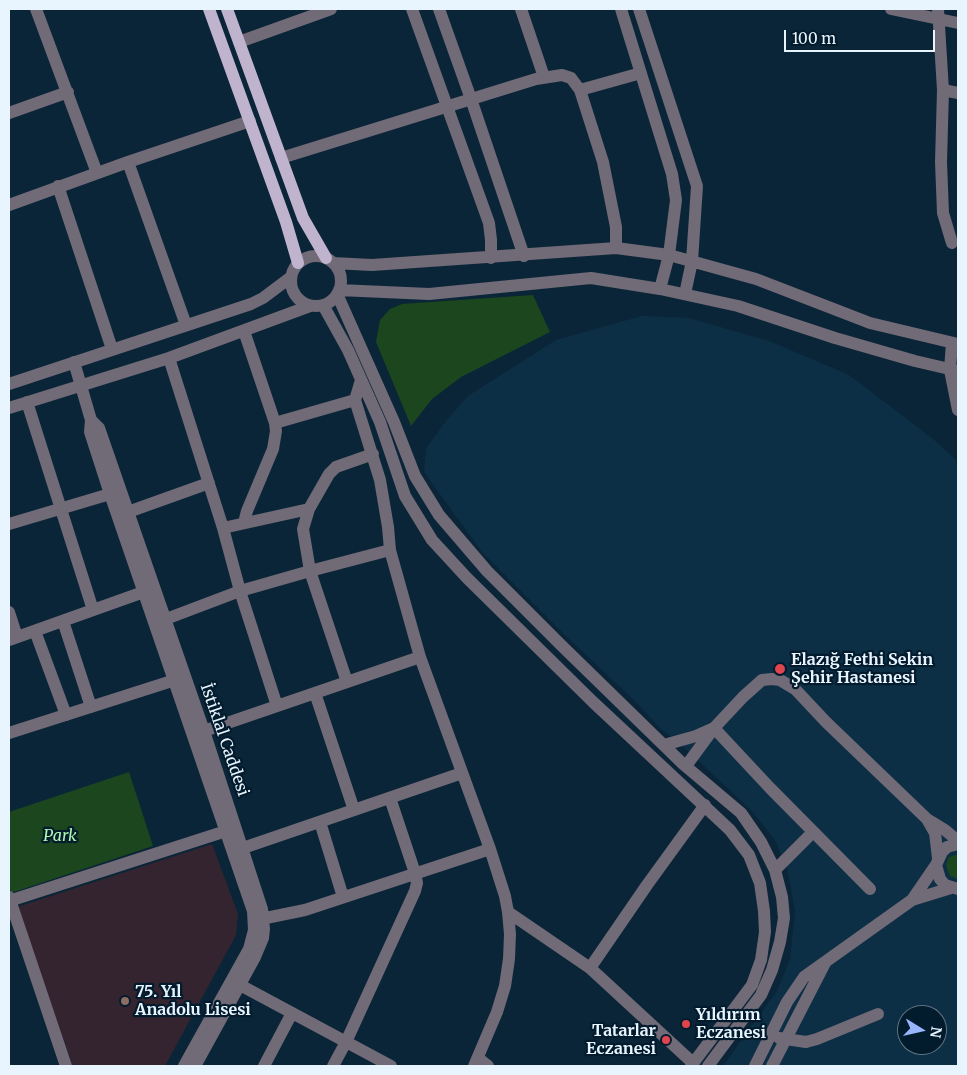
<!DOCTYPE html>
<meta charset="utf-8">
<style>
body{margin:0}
#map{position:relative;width:967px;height:1075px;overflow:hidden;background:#0b2538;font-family:Merriweather,serif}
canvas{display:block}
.frame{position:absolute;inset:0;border:10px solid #e8f4fe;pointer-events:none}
.north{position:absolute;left:897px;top:1005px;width:50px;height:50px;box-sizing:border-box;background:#021b2d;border:1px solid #5e7281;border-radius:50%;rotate:99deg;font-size:14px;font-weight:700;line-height:20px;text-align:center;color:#e8f4fe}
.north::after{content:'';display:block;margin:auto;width:18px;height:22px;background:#98b5fd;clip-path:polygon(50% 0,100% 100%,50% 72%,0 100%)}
.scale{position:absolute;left:784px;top:30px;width:151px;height:22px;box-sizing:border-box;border:2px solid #e8f4fe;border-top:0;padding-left:6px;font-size:15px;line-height:18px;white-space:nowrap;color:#e8f4fe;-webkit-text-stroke:4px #021b2d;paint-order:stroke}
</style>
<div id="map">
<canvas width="967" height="1075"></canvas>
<div class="frame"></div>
<div class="north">N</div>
<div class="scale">100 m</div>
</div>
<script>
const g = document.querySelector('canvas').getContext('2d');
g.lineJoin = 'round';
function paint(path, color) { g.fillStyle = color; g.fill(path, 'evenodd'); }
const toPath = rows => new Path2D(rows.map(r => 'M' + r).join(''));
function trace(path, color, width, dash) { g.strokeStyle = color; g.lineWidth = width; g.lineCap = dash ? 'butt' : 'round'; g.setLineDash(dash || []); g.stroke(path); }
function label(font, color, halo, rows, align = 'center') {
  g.font = font + ' Merriweather,serif'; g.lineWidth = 4.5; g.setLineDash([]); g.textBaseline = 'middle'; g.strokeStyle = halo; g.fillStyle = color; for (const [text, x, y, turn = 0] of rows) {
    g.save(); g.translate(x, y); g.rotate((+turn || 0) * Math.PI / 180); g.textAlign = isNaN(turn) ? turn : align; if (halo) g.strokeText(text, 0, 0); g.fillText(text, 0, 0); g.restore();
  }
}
const built = toPath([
 [642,316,689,318,769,341,849,375,933,439,955,459,958,470,958,1066,723,1066,777,991,790,959,795,911,788,872,775,840,753,812,687,750,660,728,636,702,567,637,482,552,424,472,426,449,446,421,468,396,556,340],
 [907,1015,937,1015,937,1045,907,1045]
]);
const education = toPath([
 [212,844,238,914,236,935,165,1066,73,1066,17,907]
]);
const green = toPath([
 [533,295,550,332,461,377,432,399,411,426,376,342,380,320,390,309,402,304],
 [129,772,153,846,11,893,9,888,9,812],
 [958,854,958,879,950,876,946,865,949,857]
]);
const minor = toPath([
 [36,9,97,173],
 [412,9,489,223,491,240,491,258],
 [439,9,471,99,524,256],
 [521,9,544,77],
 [621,9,672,174,676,200,669,255,660,289],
 [639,9,697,186,692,261,685,294],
 [891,9,958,23],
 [938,9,943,90,941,162,943,213,952,243],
 [239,42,331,9],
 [580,90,641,73],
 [943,90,958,93],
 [9,113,68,92],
 [281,158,536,79,562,75,571,78,580,90,603,162,616,227,616,248],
 [128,162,186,325],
 [58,186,112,349],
 [9,205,128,162,250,121],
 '291 281a25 25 0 1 1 50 0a25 25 0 1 1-50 0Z',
 [333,263,372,265,616,248,669,255,756,279,870,323,958,344],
 [339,290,429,294,591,278,660,289,738,306,835,338,915,361,958,371],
 [337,294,394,422,415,476,439,515,487,571,561,645,683,764,741,813,761,842,775,870,782,897,784,918,780,942,772,970,761,995,708,1066],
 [323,305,348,350,380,422,405,496,432,540,467,578,593,702,730,830,749,855,760,883,764,911,765,932,761,960,752,985,691,1066],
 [952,343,950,370,958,410],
 [169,358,223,528,240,591,277,706],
 [74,362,91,420,90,432,110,494,253,911,254,930,249,949,184,1066],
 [361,380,355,400,380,480,388,527,390,550,420,657,490,849,505,896,508,912,510,934,509,959,505,986,497,1012,474,1066],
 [9,384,251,304,263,298,291,277],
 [27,402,93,610],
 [9,408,169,358,310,306],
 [91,420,99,428,204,731,262,909,264,929,263,938,255,957,195,1066],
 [275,423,355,400],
 [309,509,303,529,310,571,347,682],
 [128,512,209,483],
 [244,523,247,511,273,449,276,431,275,423,244,331],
 [9,524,110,494],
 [223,528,309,509,329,474,336,467,373,454],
 [9,612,17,637],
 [166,619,240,591,310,571,390,550],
 [63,621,91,707],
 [35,631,66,715],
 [9,640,152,589],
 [315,693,354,810],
 [204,731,420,657],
 [9,733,175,680],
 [664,745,696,736,714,728,686,766],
 [320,822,343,897],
 [958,844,947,847,942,852,936,865,940,879,945,885,958,889],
 [243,848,462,773],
 [938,858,935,833,927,819,945,830,958,841],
 [775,870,813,832],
 [870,889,770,788,714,728,743,697,762,680,772,679,780,680,795,689,826,722,927,819],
 [9,897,66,1066],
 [912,900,951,888],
 [9,901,226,831],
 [508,912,590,968,693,1063],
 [256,920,305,910,490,849],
 [590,968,647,885,705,805],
 [240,985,391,1066],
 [779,1038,806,1042,817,1039,878,1014],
 [478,1058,488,1066],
 [264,1066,292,1013],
 [333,1066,346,1042,415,891,417,883,415,873,390,798],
 [755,1066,787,1002,804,977,912,900,936,865],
 [772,1066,825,963]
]);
const major = toPath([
 [209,9,286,222,298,263],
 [227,9,303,218,326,258]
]);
const markers = [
 [780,669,6,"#e0444e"],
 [125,1001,5,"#8d6e63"],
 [686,1024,5,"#e0444e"],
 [666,1040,5,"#e0444e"]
];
const poiNames = [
 ["Elazığ Fethi Sekin",791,660],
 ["Şehir Hastanesi",791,678],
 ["75. Yıl",135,992],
 ["Anadolu Lisesi",135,1010],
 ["Yıldırım",696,1015],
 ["Eczanesi",696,1033],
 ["Tatarlar",656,1031,"right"],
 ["Eczanesi",656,1049,"right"]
];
const streetNames = [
 ["İstiklal Caddesi",224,740,71]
];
const parkNames = [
 ["Park",60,836]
];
paint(built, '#0d2f46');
paint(education, '#34242f');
paint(green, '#1b461e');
trace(minor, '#716a77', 12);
trace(major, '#c0b3ce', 12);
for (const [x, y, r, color] of markers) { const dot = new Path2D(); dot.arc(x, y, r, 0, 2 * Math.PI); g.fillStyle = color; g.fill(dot); trace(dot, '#021b2d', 2); }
label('bold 16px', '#e8f4fe', '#021b2d', poiNames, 'left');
label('16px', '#e8f4fe', '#021b2d', streetNames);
label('italic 16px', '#aefbb0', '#021b2d', parkNames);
</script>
